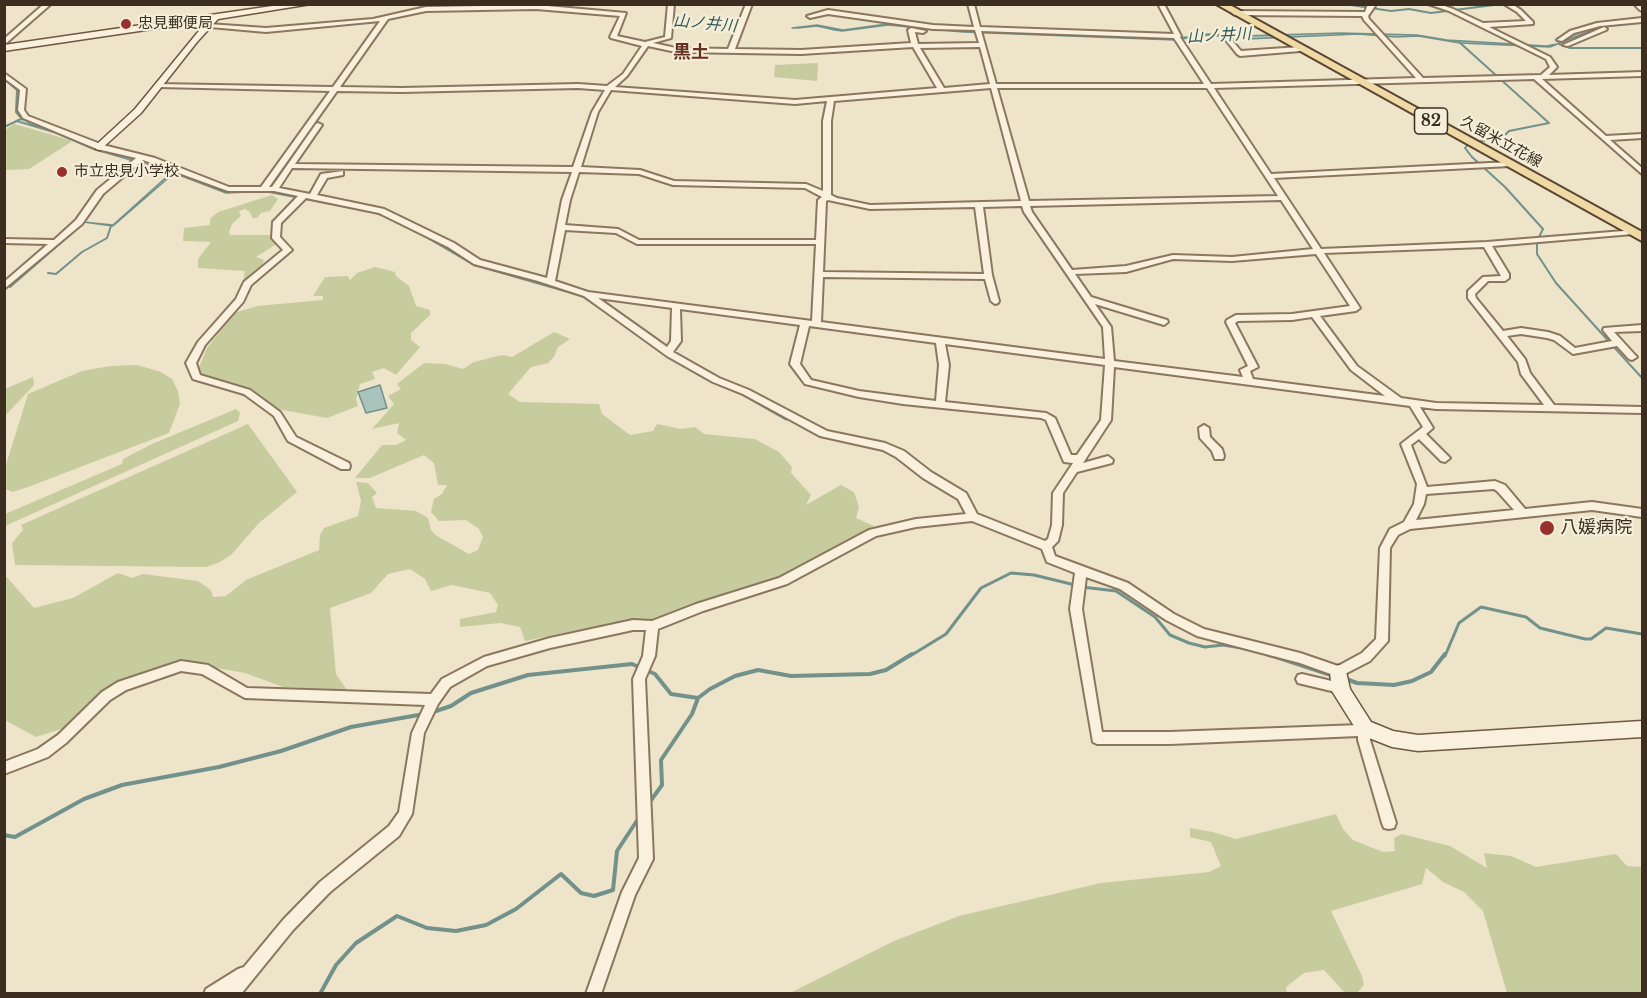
<!DOCTYPE html>
<meta charset="utf-8">
<style>
body{margin:0}
#map{position:relative;width:1647px;height:998px;overflow:hidden;background:#eee4ca;font-family:"Libre Baskerville",serif}
canvas{display:block}
.frame{position:absolute;inset:0;border:6px solid #3b2e21;pointer-events:none}
</style>
<div id="map">
<canvas width="1647" height="998"></canvas>
<div class="frame"></div>
</div>
<script>
const g = document.querySelector('canvas').getContext('2d');
g.lineJoin = 'round';
function paint(path, color) { g.fillStyle = color; g.fill(path, 'evenodd'); }
const toPath = rows => new Path2D(rows.map(r => 'M' + r).join(''));
function trace(path, color, width, dash) { g.strokeStyle = color; g.lineWidth = width; g.lineCap = dash ? 'butt' : 'round'; g.setLineDash(dash || []); g.stroke(path); }
function label(font, color, halo, rows, align = 'center') {
  g.font = font + ' "Libre Baskerville","Noto Sans JP",serif'; g.lineWidth = 4.5; g.setLineDash([]); g.textBaseline = 'middle'; g.strokeStyle = halo; g.fillStyle = color; for (const [text, x, y, turn = 0] of rows) {
    g.save(); g.translate(x, y); g.rotate((+turn || 0) * Math.PI / 180); g.textAlign = isNaN(turn) ? turn : align; if (halo) g.strokeText(text, 0, 0); g.fillText(text, 0, 0); g.restore();
  }
}
const green = toPath([
 [818,63,817,81,774,77,775,65],
 [14,124,70,140,71,142,29,169,5,170,5,130],
 [272,195,278,199,270,211,261,213,257,218,252,218,250,212,245,209,239,211,241,216,232,224,229,232,230,235,279,235,280,240,275,245,256,257,264,260,259,273,243,282,245,271,198,268,198,259,211,242,183,241,184,228,210,225,210,219,218,212],
 [375,267,395,272,396,276,409,286,416,306,430,310,430,315,411,333,411,340,420,347,396,375,384,368,372,372,375,379,360,384,356,399,358,406,327,418,277,409,214,385,197,372,207,348,234,313,257,306,323,300,323,296,313,296,325,277,348,276,350,280,357,273],
 [554,332,570,339,558,347,554,357,548,363,531,367,508,394,520,402,599,404,602,414,630,435,653,431,657,424,681,429,695,427,704,434,755,439,779,452,792,467,791,473,811,495,806,505,841,485,854,492,859,507,856,518,874,526,775,579,653,620,632,619,525,641,520,627,500,623,460,627,460,619,496,612,498,605,490,593,452,585,431,591,425,579,410,569,388,574,371,593,330,608,336,674,347,690,283,687,245,673,204,666,159,672,113,697,70,726,36,737,5,720,4,574,34,608,73,598,118,573,132,578,143,574,198,581,211,590,213,597,226,596,246,580,319,550,320,535,324,528,358,516,361,501,356,482,368,483,377,493,372,497,376,508,416,511,428,518,431,530,437,536,469,554,478,550,483,537,479,529,466,520,439,521,431,512,434,499,442,494,447,485,438,485,434,463,424,455,370,478,355,478,382,445,396,445,406,440,397,433,399,423,372,429,394,404,388,396,401,389,397,384,424,363,445,364,463,369,474,362,502,355,512,357],
 [137,365,161,372,172,379,178,391,180,404,169,433,28,487,13,492,5,489,5,468,28,394,82,371,110,366],
 [33,377,34,385,5,416,5,389],
 [236,409,240,413,238,421,5,526,5,514,122,464,123,459,152,444],
 [248,424,297,492,259,523,232,554,220,562,206,567,15,565,12,543,23,530,21,525],
 [1336,814,1343,829,1353,840,1383,852,1395,851,1394,838,1402,834,1450,846,1487,868,1484,853,1511,856,1536,867,1616,854,1627,866,1642,867,1642,993,1507,993,1483,911,1464,892,1443,882,1426,868,1422,884,1331,911,1362,976,1364,985,1357,993,1345,993,1324,970,1304,973,1286,987,1287,994,790,993,894,941,959,916,1101,883,1209,872,1221,866,1211,842,1190,837,1190,828,1213,832,1236,839]
]);
const water = toPath([
 [1630,21,1642,23,1622,23,1595,29,1550,47,1460,43,1418,36,1396,37,1358,34,1247,39,1208,35,1175,40,963,32,888,25,842,31,835,30,817,26,798,28,792,28,817,25,843,30,887,24,945,30,1172,39,1208,34,1241,36,1341,33,1417,35,1447,40,1546,46,1557,44,1575,34,1603,24,1630,21],
 [23,118,30,124,67,135,89,146,161,165,224,191,269,191,226,193,174,173,113,226,83,222,113,225,172,172,93,149,56,133,16,121,23,118],
 [380,385,387,408,366,413,358,392,380,385]
]);
const streamFar2 = toPath([
 [1344,4,1391,11,1409,9,1431,13,1502,4],
 [1458,41,1549,123,1509,131,1502,138,1475,142],
 [1559,44,1570,48,1642,48],
 [4,79,17,90,16,112,22,119],
 [4,127,19,120],
 [1469,143,1465,148,1472,157,1505,187,1543,229,1537,241,1537,254,1556,283,1642,378],
 [126,174,138,164],
 [264,191,373,212,390,218],
 [414,230,474,265,582,296,627,327],
 [48,273,56,274,82,252,107,238,111,226],
 [10,287,79,227],
 [667,355,695,372],
 [711,381,719,384]
]);
const streamFar1 = toPath([
 [716,383,742,394,786,419],
 [1082,587,1116,591,1155,617,1170,635,1189,643,1205,647,1223,645,1242,648],
 [1260,652,1271,656],
 [910,656,946,634,981,588,1011,573,1034,575,1075,585],
 [1445,656,1459,623,1481,607,1526,617,1540,628,1585,639,1591,639,1606,628,1642,634]
]);
const stream = toPath([
 [1267,654,1334,676],
 [1346,679,1357,683,1394,685,1412,681,1431,672,1445,654],
 [430,713,451,706,471,693,528,675,632,664,655,674,671,694,698,698],
 [649,803,662,785,661,760,692,714,698,698,710,689,735,676,758,670,791,676,870,674,886,670,912,654],
 [4,835,15,837,84,799,122,785,219,767,281,751,351,727,424,714],
 [320,994,336,965,356,943,397,916,427,928,456,931,486,925,516,909,561,874,581,893,594,896,613,890,617,851,640,816]
]);
const street = toPath([
 [44,4,51,4,4,45,4,39,44,4],
 [668,4,674,4,671,38,653,43,676,48,728,49,746,4,752,4,735,49,801,50,911,43,908,30,911,28,926,31,923,33,915,32,918,44,979,43,975,30,933,29,828,14,810,18,807,16,828,10,933,25,974,27,968,4,974,4,980,27,1174,34,1158,4,1164,4,1181,36,1180,37,1211,84,1416,78,1364,20,1362,16,1235,15,1232,13,1235,11,1365,12,1368,4,1375,6,1368,16,1369,19,1423,78,1541,75,1550,67,1546,59,1449,11,1428,4,1439,4,1453,9,1483,23,1526,21,1517,12,1504,4,1512,4,1521,10,1533,22,1533,24,1489,27,1550,57,1557,67,1549,75,1642,72,1642,76,1542,79,1606,136,1642,134,1642,138,1610,140,1642,168,1642,174,1534,79,1214,88,1271,174,1510,162,1514,164,1510,166,1274,178,1321,249,1487,242,1636,230,1636,234,1633,234,1492,246,1509,274,1509,278,1505,281,1488,281,1475,294,1476,298,1503,331,1521,328,1548,332,1560,336,1575,348,1612,341,1603,330,1604,328,1642,325,1642,331,1614,332,1635,355,1637,357,1632,360,1629,359,1617,346,1573,354,1554,340,1547,338,1521,334,1507,336,1525,359,1530,373,1554,405,1642,407,1642,413,1436,409,1420,407,1433,428,1426,434,1450,458,1445,462,1441,461,1419,439,1411,445,1427,487,1495,481,1505,485,1525,509,1592,502,1642,509,1642,517,1592,510,1410,529,1398,535,1390,548,1388,641,1370,661,1339,677,1300,663,1197,636,1166,620,1120,589,1086,577,1082,609,1102,732,1170,732,1360,725,1365,722,1369,724,1371,728,1370,740,1396,823,1394,828,1389,829,1384,828,1382,823,1358,740,1358,736,1170,744,1097,744,1093,742,1070,609,1075,573,1047,562,1042,549,972,521,916,527,876,536,787,584,703,611,658,629,655,656,645,679,653,859,635,895,601,994,586,994,622,892,639,858,633,679,643,656,646,630,633,630,550,648,487,666,450,687,438,704,424,733,412,814,399,836,330,892,293,930,241,994,204,994,206,989,238,969,244,967,283,920,320,882,389,826,399,812,412,733,425,705,245,698,202,674,181,671,126,690,110,700,66,743,48,757,4,774,4,762,38,749,58,735,102,692,118,682,181,661,208,665,247,688,431,694,442,679,484,657,550,638,633,620,652,621,696,604,779,578,869,530,916,519,966,514,958,499,923,478,896,457,883,450,820,436,743,394,713,382,667,356,584,296,538,281,474,264,448,247,379,213,306,198,281,223,280,237,292,250,251,285,243,302,205,345,196,363,200,375,250,390,280,412,296,437,349,463,350,466,349,469,341,469,288,441,274,416,244,394,193,379,186,363,198,342,236,299,244,282,283,250,272,238,273,222,298,196,274,191,228,191,143,160,103,194,82,224,4,289,4,282,48,244,4,243,4,239,54,240,76,220,97,190,136,158,97,149,23,118,18,110,20,90,4,78,4,73,26,89,24,110,28,116,103,145,155,158,229,187,261,187,330,91,159,87,157,86,157,84,333,87,380,21,266,32,210,27,208,26,208,24,266,28,373,19,426,7,536,5,626,13,617,36,645,42,665,37,668,4],
 [536,9,620,16,610,37,611,38,642,46,623,74,607,86,578,84,402,88,340,87,388,19,426,11,536,9],
 [981,31,1174,38,1204,84,996,84,981,31],
 [648,46,676,52,801,54,913,47,937,88,795,100,615,87,627,76,648,46],
 [980,47,990,84,944,88,920,48,980,47],
 [578,88,605,90,592,112,573,167,295,164,322,125,318,123,316,124,272,187,269,187,337,91,402,92,578,88],
 [991,88,1021,201,870,205,837,198,831,195,831,121,834,101,991,88],
 [997,88,1207,88,1278,196,1029,201,997,88],
 [611,90,795,104,827,101,823,121,823,191,806,184,674,181,640,170,581,167,598,112,611,90],
 [292,168,572,172,562,200,547,278,480,260,454,243,384,209,317,195,327,178,343,175,343,171,321,174,310,194,279,188,292,168],
 [579,172,639,174,673,185,805,188,822,197,818,200,816,240,639,240,618,229,565,225,570,200,579,172],
 [828,200,870,209,975,207,984,274,823,272,826,201,828,200],
 [1281,200,1313,249,1232,257,1173,255,1126,266,1072,270,1032,212,1030,206,1281,200],
 [1022,206,1024,212,1103,327,1105,359,821,322,823,277,985,279,991,301,995,304,998,303,999,301,992,275,983,207,1022,206],
 [565,230,616,233,637,244,816,244,812,321,588,292,555,281,565,230],
 [1484,247,1501,276,1483,277,1468,291,1468,298,1518,362,1521,374,1544,405,1436,403,1401,398,1357,366,1320,316,1356,311,1360,308,1324,253,1484,247],
 [1316,254,1350,306,1292,314,1236,315,1227,320,1226,322,1248,366,1240,370,1243,377,1114,361,1111,327,1095,304,1164,325,1168,322,1167,320,1091,297,1075,274,1126,272,1173,259,1232,261,1316,254],
 [598,298,672,308,671,341,667,347,598,298],
 [680,309,800,325,790,364,805,384,859,397,903,404,1041,418,1046,420,1064,462,1073,463,1053,493,1052,525,1048,539,1045,541,977,514,966,493,931,472,904,451,885,443,827,431,749,390,719,378,673,352,681,341,680,309],
 [1312,317,1351,370,1385,396,1253,379,1250,371,1258,367,1235,323,1238,321,1292,320,1312,317],
 [809,326,936,343,939,365,936,401,859,391,811,380,800,364,809,326],
 [945,344,1105,365,1101,420,1077,455,1071,455,1055,418,1046,413,945,402,949,365,945,344],
 [1114,367,1410,406,1423,427,1401,444,1417,484,1414,504,1404,522,1390,529,1380,548,1376,639,1362,653,1338,666,1300,653,1204,629,1174,614,1128,583,1055,556,1052,547,1058,541,1062,525,1063,493,1077,472,1112,463,1113,460,1108,456,1083,463,1111,420,1114,367],
 [1494,489,1497,491,1514,510,1416,520,1424,504,1426,494,1494,489],
 [1634,4,1641,4,1642,11,1640,10,1634,4],
 [1642,18,1642,22,1600,26,1574,33,1562,41,1557,40,1570,31,1597,23,1642,18],
 [1604,27,1607,29,1606,30,1568,46,1563,45,1604,27],
 [1225,37,1229,37,1241,51,1300,47,1303,49,1300,51,1240,56,1237,54,1225,39,1225,37],
 [1204,425,1209,428,1210,437,1222,449,1224,456,1223,459,1215,459,1212,451,1200,438,1199,428,1204,425],
 [1302,674,1340,683,1344,684,1346,688,1344,692,1340,693,1302,684,1298,683,1296,679,1298,675,1302,674]
]);
const secondary = toPath([
 [286,4,311,4,218,19,197,42,141,113,100,150,96,149,96,145,135,109,207,21,4,51,4,45,286,4],
 [1339,665,1345,667,1350,689,1371,722,1393,731,1418,735,1642,721,1642,737,1418,751,1392,747,1359,734,1332,691,1330,672,1333,667,1339,665]
]);
const primary = toPath([
 [1216,4,1228,4,1642,232,1642,241,1216,4]
]);
const markers = [
 [126,24,6,"#98302f"],
 [62,172,6,"#98302f"],
 [1547,528,8,"#98302f"]
];
const farPoinames = [
 ["忠見郵便局",138,24],
 ["市立忠見小学校",74,172]
];
const farStreetnames = [
 ["久留米立花線",1501,142,29]
];
const farWaternames = [
 ["山ノ井川",705,24,5],
 ["山ノ井川",1219,36,-3]
];
const shields = [
 [1431,121,33]
];
const shieldNames = [
 ["82",1431,121]
];
const farQuarternames = [
 ["黒土",691,53]
];
const poiNames = [
 ["八媛病院",1560,528]
];
paint(green, '#c6cc9d');
paint(water, '#aac3bc');
trace(water, '#71918a', 1.5);
trace(streamFar2, '#71918a', 2);
trace(streamFar1, '#71918a', 3);
trace(stream, '#71918a', 4);
trace(street, '#8b765e', 4);
trace(secondary, '#6d5841', 3);
trace(primary, '#594532', 4);
paint(street, '#f9f1dd');
paint(secondary, '#f9f1dd');
paint(primary, '#efd9a4');
for (const [x, y, r, color] of markers) { const dot = new Path2D(); dot.arc(x, y, r, 0, 2 * Math.PI); g.fillStyle = color; g.fill(dot); trace(dot, '#f5eed9', 2); }
label('15px', '#3b2e21', '#f5eed9', farPoinames, 'left');
label('15px', '#3b2e21', '#f5eed9', farStreetnames);
label('italic 16px', '#315b59', '#f5eed9', farWaternames);
for (const [x, y, w] of shields) { const box = new Path2D(); box.roundRect(x - w / 2, y - 13, w, 26, 4.5); g.fillStyle = '#f5eed9'; g.fill(box); trace(box, '#3b2e21', 1.5); }
label('bold 16px', '#3b2e21', null, shieldNames);
label('bold 18px', '#673122', '#f5eed9', farQuarternames);
label('18px', '#3b2e21', '#f5eed9', poiNames, 'left');
</script>
